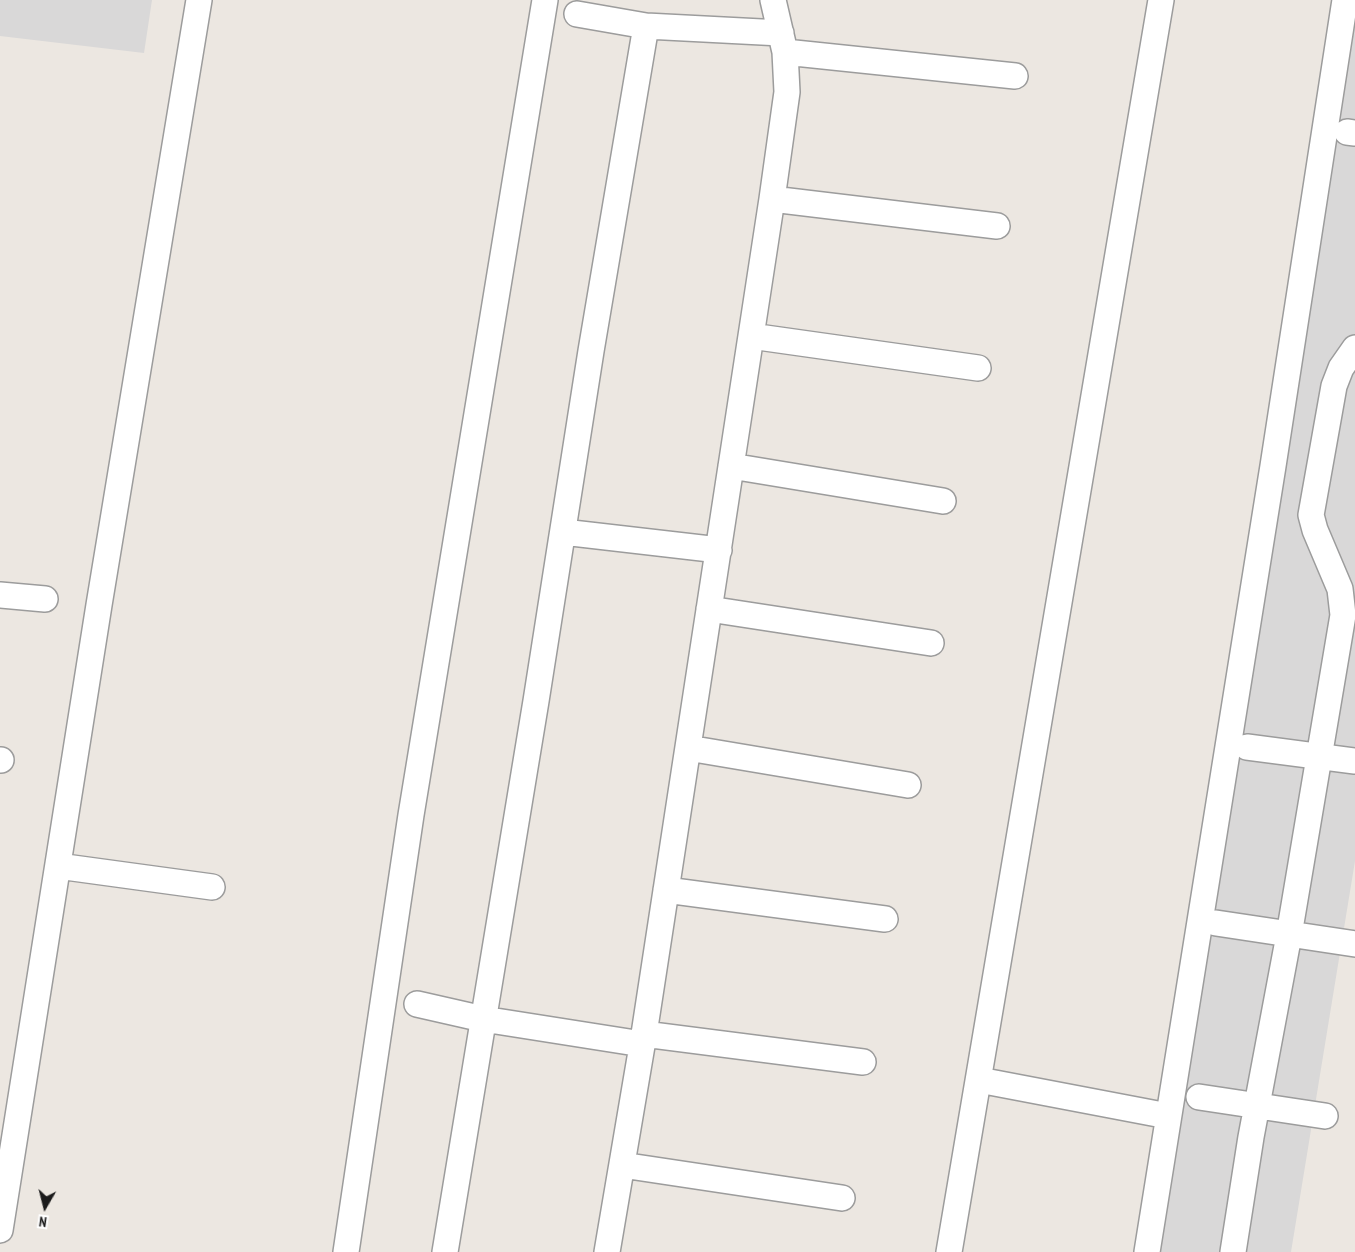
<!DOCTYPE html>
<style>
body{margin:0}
#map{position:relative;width:1355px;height:1252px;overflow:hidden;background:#ece7e1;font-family:"PT Sans Narrow",sans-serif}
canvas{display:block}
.north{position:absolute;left:20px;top:1182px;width:50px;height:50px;-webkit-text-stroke:4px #fff;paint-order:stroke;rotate:188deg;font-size:14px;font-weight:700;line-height:20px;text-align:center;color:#1b1b1b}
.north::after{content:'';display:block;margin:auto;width:18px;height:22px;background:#1b1b1b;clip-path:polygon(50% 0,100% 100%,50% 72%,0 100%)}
</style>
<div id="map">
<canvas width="1355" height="1252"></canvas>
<div class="north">N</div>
</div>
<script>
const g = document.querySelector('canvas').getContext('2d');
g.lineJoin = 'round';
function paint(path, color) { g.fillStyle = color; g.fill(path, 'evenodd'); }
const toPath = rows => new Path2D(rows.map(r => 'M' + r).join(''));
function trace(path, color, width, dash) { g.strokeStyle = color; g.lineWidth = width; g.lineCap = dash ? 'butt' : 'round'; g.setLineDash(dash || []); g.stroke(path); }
const residential = toPath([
 [0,0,152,0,144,53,0,36],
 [1355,0,1355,861,1291,1252,1139,1252]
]);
const minor = toPath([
 [577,14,646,26],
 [785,52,1015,76],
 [1347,132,1355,133],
 [772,199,997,226],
 [751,336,978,368],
 [731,466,943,501],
 [563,532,719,550],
 [0,595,45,599],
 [709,609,931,643],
 [1247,747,1355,761],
 [688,748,908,785],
 [0,760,1,760],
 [58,866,212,887],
 [666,890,885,919],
 [1216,923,1355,944],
 [417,1004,483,1019,642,1044],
 [644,1034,863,1062],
 [979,1080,1168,1116],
 [1199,1097,1325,1116],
 [622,1165,842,1198],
 [0,1230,99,605,199,0],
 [346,1252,411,815,545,0],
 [445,1252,536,701,591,351,646,26,781,33],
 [607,1252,644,1034,772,199,787,92,785,52,773,0],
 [949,1252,1161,0],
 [1147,1252,1273,466,1345,0],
 [1233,1252,1251,1137,1289,935,1343,615,1340,589,1315,530,1311,515,1334,386,1341,368,1355,348]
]);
paint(residential, '#d9d8d8');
trace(minor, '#9c9c9c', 28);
trace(minor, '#fff', 25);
</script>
